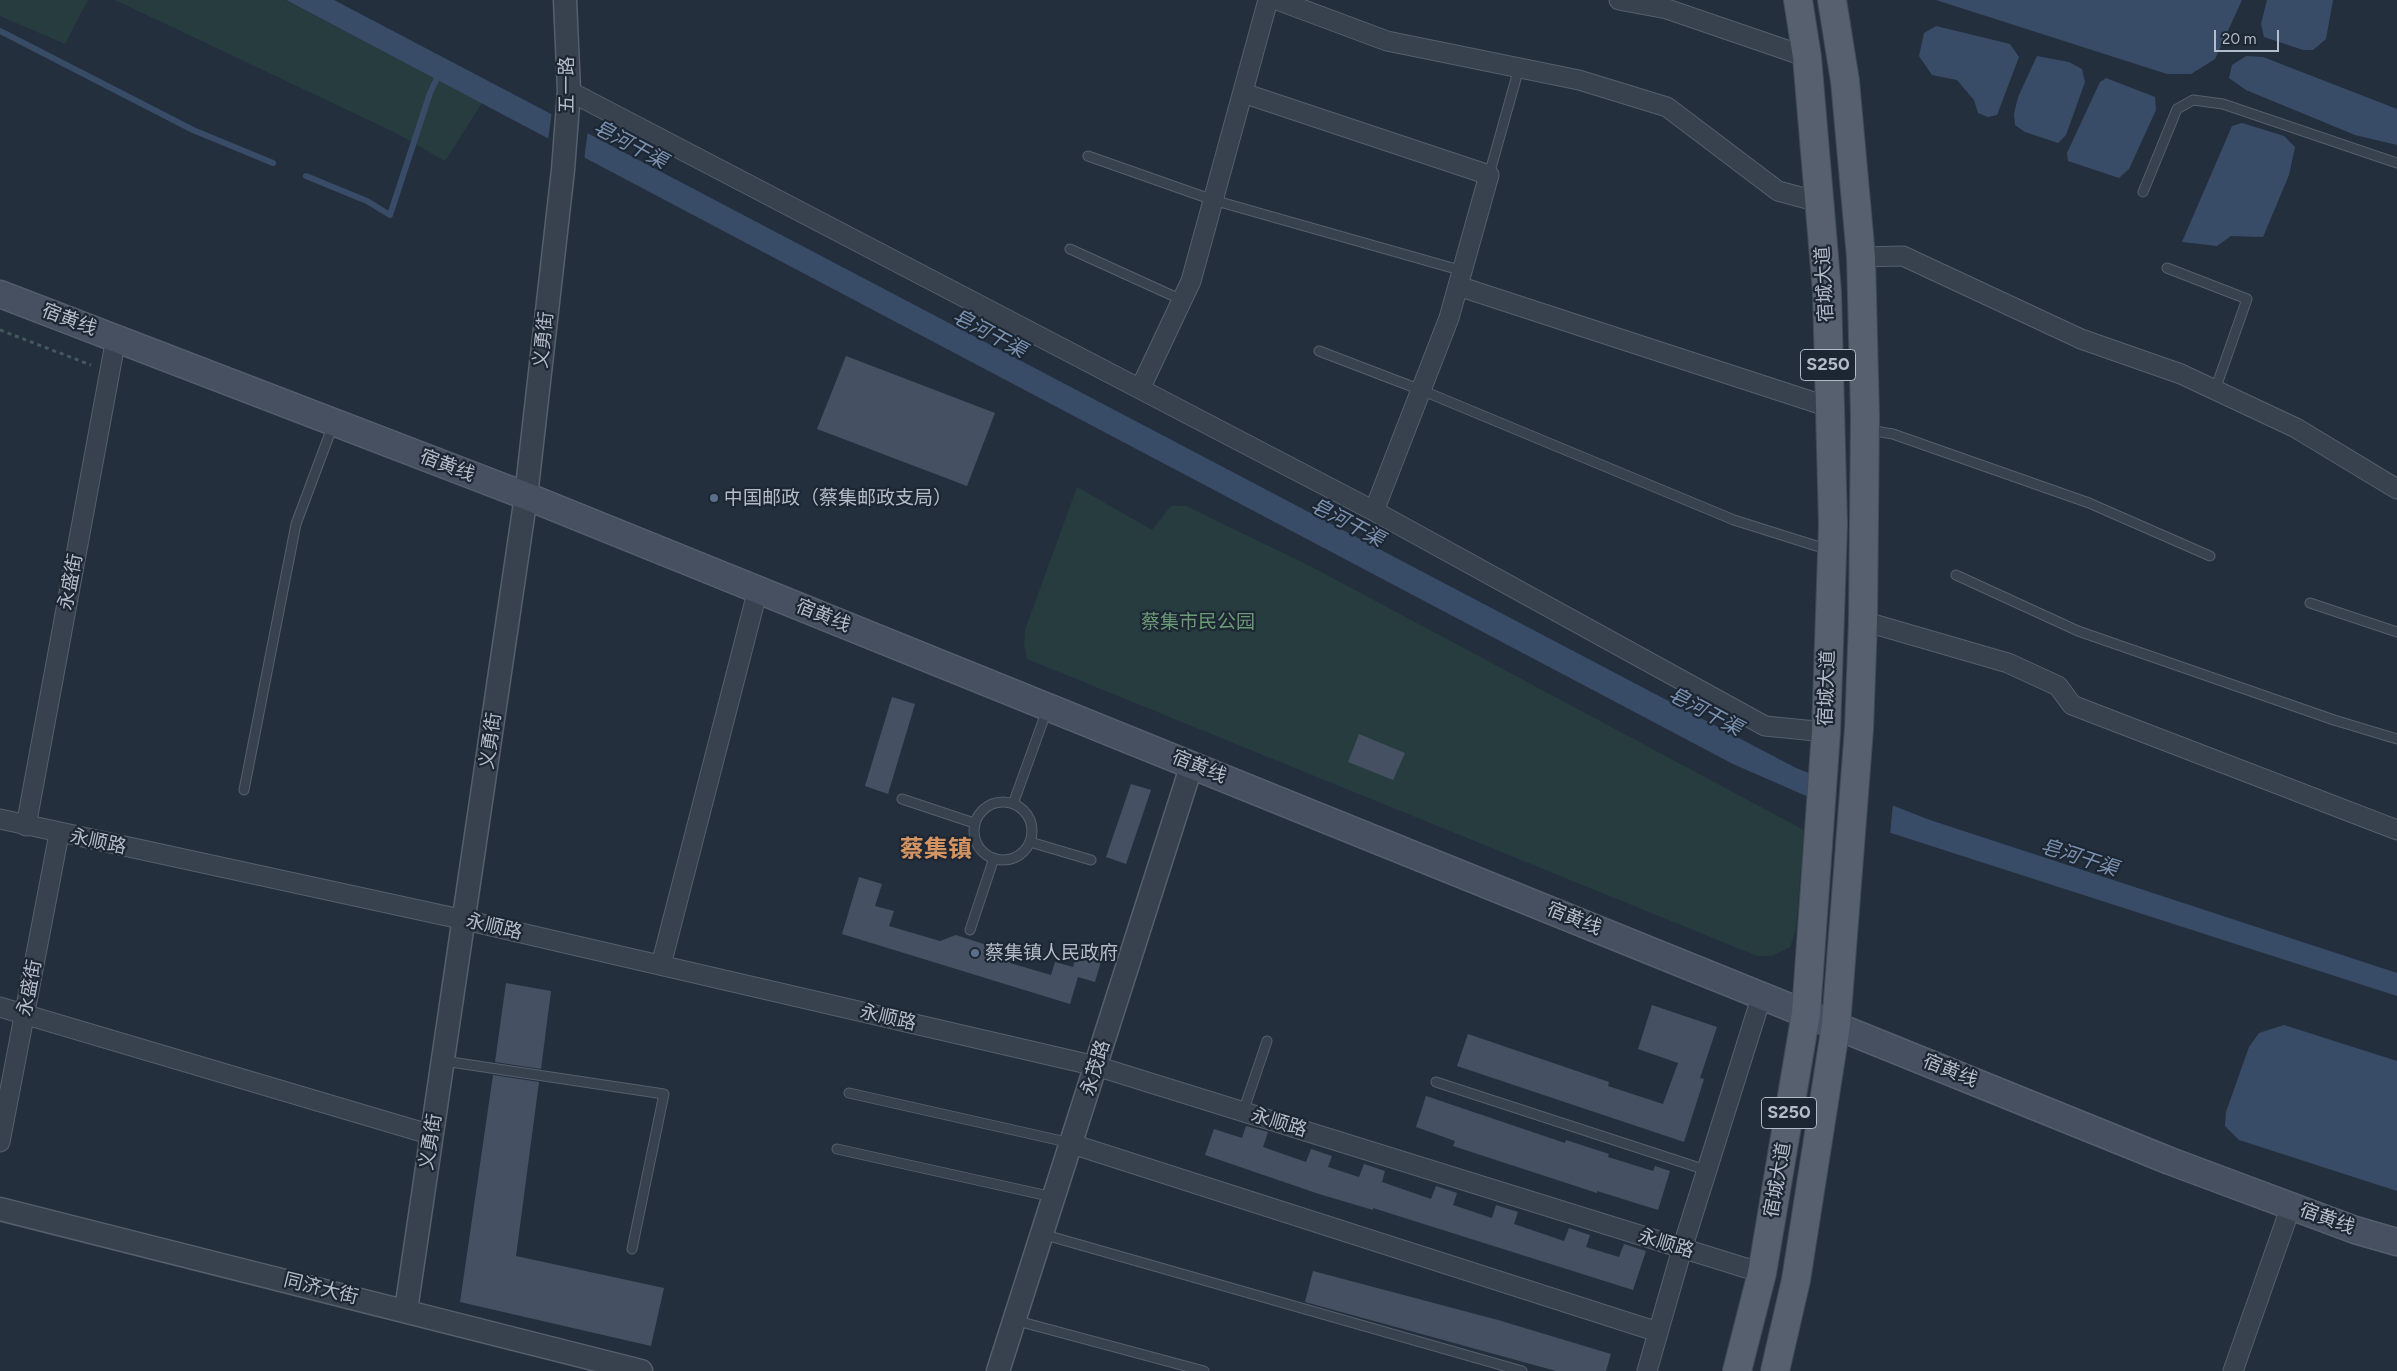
<!DOCTYPE html>
<meta charset="utf-8">
<style>
body{margin:0}
#map{position:relative;width:2397px;height:1371px;overflow:hidden;background:#242f3e;font-family:Figtree,sans-serif}
canvas{display:block}
.scale{position:absolute;left:2214px;top:30px;width:65px;height:22px;box-sizing:border-box;border:2px solid #b4bcc9;border-top:0;padding-left:6px;font-size:15px;line-height:18px;white-space:nowrap;color:#b4bcc9;-webkit-text-stroke:4px #1d2633;paint-order:stroke}
</style>
<div id="map">
<canvas width="2397" height="1371"></canvas>
<div class="scale">20 m</div>
</div>
<script>
const g = document.querySelector('canvas').getContext('2d');
g.lineJoin = 'round';
function paint(path, color) { g.fillStyle = color; g.fill(path, 'evenodd'); }
const toPath = rows => new Path2D(rows.map(r => 'M' + r).join(''));
function trace(path, color, width, dash) { g.strokeStyle = color; g.lineWidth = width; g.lineCap = dash ? 'butt' : 'round'; g.setLineDash(dash || []); g.stroke(path); }
function label(font, color, halo, rows, align = 'center') {
  g.font = font + ' Figtree,"Noto Sans SC",sans-serif'; g.lineWidth = 4.5; g.setLineDash([]); g.textBaseline = 'middle'; g.strokeStyle = halo; g.fillStyle = color; for (const [text, x, y, turn = 0] of rows) {
    g.save(); g.translate(x, y); g.rotate((+turn || 0) * Math.PI / 180); g.textAlign = isNaN(turn) ? turn : align; if (halo) g.strokeText(text, 0, 0); g.fillText(text, 0, 0); g.restore();
  }
}
const green = toPath([
 [0,0,88,0,65,44,0,16],
 [115,0,285,0,482,103,445,161,398,134],
 [1077,487,1152,530,1171,506,1186,506,1312,567,1804,830,1796,929,1790,947,1772,956,1757,956,1027,659,1024,644,1025,630]
]);
const water = toPath([
 [286,0,334,0,1796,768,1930,820,2397,973,2397,996,1891,833,1733,764],
 [1936,0,2242,0,2215,59,2191,74,2167,74],
 [2267,0,2333,0,2326,39,2313,50,2303,50,2264,37,2261,24],
 [1936,26,2010,44,2019,57,1997,115,1988,117,1978,113,1974,100,1957,80,1932,75,1919,56,1924,33],
 [2037,56,2069,62,2082,69,2085,82,2066,135,2058,143,2025,132,2015,125,2014,114,2018,97],
 [2246,56,2263,57,2397,109,2397,145,2355,135,2246,90,2229,78,2232,65],
 [2106,78,2155,97,2156,110,2129,169,2119,178,2068,161,2067,153,2100,82],
 [2242,123,2284,136,2295,147,2289,175,2263,237,2231,236,2217,246,2182,242,2232,126],
 [2284,1025,2397,1061,2397,1191,2239,1140,2225,1126,2226,1112,2249,1047,2259,1033]
]);
const pier = toPath([
 [552,111,588,130,584,160,548,141],
 [1813,772,1893,803,1890,835,1810,801]
]);
const stream = toPath([
 [0,31,193,130,273,163],
 [306,176,367,201,390,215,430,93,440,72]
]);
const building = toPath([
 [846,356,995,413,967,486,817,429],
 [892,697,915,704,888,794,865,786],
 [1359,734,1405,753,1393,780,1348,762],
 [1131,784,1151,790,1126,864,1106,857],
 [859,877,882,884,875,906,894,911,889,926,940,941,956,935,999,949,1010,963,1051,975,1055,962,1073,967,1080,944,1104,951,1095,982,1078,977,1070,1004,842,934],
 [506,983,551,991,541,1069,495,1062],
 [1652,1005,1717,1027,1700,1078,1704,1079,1684,1142,1457,1066,1468,1034,1609,1082,1608,1086,1663,1104,1678,1063,1638,1049],
 [493,1075,539,1082,516,1256,664,1288,651,1346,460,1302],
 [1426,1096,1565,1143,1566,1140,1609,1154,1608,1157,1653,1171,1655,1166,1670,1171,1658,1210,1597,1191,1597,1193,1453,1146,1455,1141,1416,1127],
 [1246,1126,1268,1132,1263,1147,1306,1162,1311,1149,1332,1156,1328,1167,1359,1177,1364,1164,1385,1171,1382,1182,1431,1199,1436,1186,1457,1193,1453,1205,1492,1218,1496,1205,1518,1212,1514,1224,1564,1241,1569,1228,1590,1235,1586,1247,1619,1257,1624,1244,1646,1251,1633,1290,1373,1208,1373,1210,1319,1194,1205,1155,1214,1129,1242,1138],
 [1313,1271,1498,1320,1611,1354,1606,1371,1556,1371,1305,1302]
]);
const path = toPath([
 [0,330,91,365]
]);
const service = toPath([
 [1088,156,1213,200,1463,271],
 [1489,175,1519,68],
 [2143,192,2177,109,2193,100,2223,104,2397,163],
 [1070,249,1182,300],
 [2167,268,2247,299,2215,390],
 [1319,351,1421,390,1734,520,1829,550],
 [1868,430,1893,434,2089,503,2210,556],
 [1956,575,2078,631,2334,720,2397,739],
 [2310,603,2397,632],
 [244,790,296,524,333,425],
 [902,799,974,823],
 '974 831a29 29 0 1 1 58 0a29 29 0 1 1-58 0Z',
 [1013,804,1047,710],
 [1030,842,1091,860],
 [970,930,994,858],
 [444,1061,664,1094,632,1249],
 [1436,1082,1706,1170],
 [849,1093,1071,1143],
 [1243,1112,1267,1041],
 [837,1149,1053,1197],
 [1042,1234,1522,1371],
 [1014,1320,1204,1371]
]);
const minor = toPath([
 [1277,0,1387,41,1579,80,1667,107,1778,191,1819,202],
 [1619,0,1667,9,1807,57],
 [569,91,1374,511,1765,726,1826,732],
 [1243,93,1489,175,1449,318,1374,511],
 [1861,257,1903,256,2081,339,2181,374,2296,428,2397,489],
 [1458,286,1829,407],
 [1140,389,1191,281,1268,0],
 [1863,621,2008,663,2058,686,2072,705,2397,830],
 [0,819,465,920,1096,1066,1762,1273],
 [26,826,116,338],
 [661,965,758,589],
 [0,1007,432,1135],
 [0,1142,59,834],
 [1072,1144,1658,1332],
 [1647,1371,1682,1249,1762,995],
 [2233,1371,2291,1206]
]);
const tertiary = toPath([
 [0,1209,641,1371],
 [406,1310,526,496,563,170,569,91,565,0],
 [998,1371,1192,764]
]);
const secondary = toPath([
 [0,294,526,496,2170,1161,2355,1230,2397,1242]
]);
const primary = toPath([
 [1737,1371,1762,1273,1806,1013,1826,732,1833,525,1827,292,1807,57,1798,0],
 [1775,1371,1796,1280,1836,1025,1859,729,1863,621,1865,416,1861,257,1845,81,1832,0]
]);
const markers = [
 [714,498,5,"#5c6f8a"],
 [975,953,5,"#5c6f8a"]
];
const shields = [
 [1828,365,55],
 [1789,1113,55]
];
const shieldNames = [
 ["S250",1828,365],
 ["S250",1789,1113]
];
const streetNames = [
 ["五一路",567,85,-90],
 ["宿城大道",1825,284,-93],
 ["宿黄线",69,320,21],
 ["义勇街",544,340,-84],
 ["宿黄线",447,466,21],
 ["永盛街",71,582,-79],
 ["宿黄线",823,616,22],
 ["宿城大道",1827,688,-88],
 ["义勇街",491,741,-82],
 ["宿黄线",1199,767,22],
 ["永顺路",98,842,12],
 ["宿黄线",1574,919,22],
 ["永顺路",494,927,13],
 ["永盛街",30,988,-79],
 ["永顺路",888,1018,13],
 ["永茂路",1096,1068,-73],
 ["宿黄线",1950,1071,22],
 ["永顺路",1279,1123,17],
 ["义勇街",431,1142,-81],
 ["宿城大道",1778,1180,-80],
 ["宿黄线",2327,1219,20],
 ["永顺路",1666,1244,17],
 ["同济大街",321,1289,14]
];
const poiNames = [
 ["中国邮政（蔡集邮政支局）",724,498],
 ["蔡集镇人民政府",985,953]
];
const parkNames = [
 ["蔡集市民公园",1198,622]
];
const waterNames = [
 ["皂河干渠",630,145,28],
 ["皂河干渠",989,334,28],
 ["皂河干渠",1347,523,28],
 ["皂河干渠",1705,712,28],
 ["皂河干渠",2079,858,18]
];
const districtNames = [
 ["蔡集镇",936,850]
];
paint(green, '#263c3f');
paint(water, '#394c67');
paint(pier, '#242f3e');
trace(stream, '#394c67', 6);
paint(building, '#455162');
trace(service, '#565f6c', 11);
trace(minor, '#565f6c', 21);
trace(tertiary, '#565f6c', 25);
trace(secondary, '#565f6c', 29);
trace(primary, '#414a57', 30);
trace(path, '#44595c', 3, [4, 4]);
trace(service, '#38414e', 9);
trace(minor, '#38414e', 19);
trace(tertiary, '#38414e', 22);
trace(secondary, '#465061', 26);
trace(primary, '#56606e', 28);
for (const [x, y, r, color] of markers) { const dot = new Path2D(); dot.arc(x, y, r, 0, 2 * Math.PI); g.fillStyle = color; g.fill(dot); trace(dot, '#1d2633', 2); }
for (const [x, y, w] of shields) { const box = new Path2D(); box.roundRect(x - w / 2, y - 15.5, w, 31, 4); g.fillStyle = '#1d2633'; g.fill(box); trace(box, '#b4bcc9', 1); }
label('bold 18px', '#b4bcc9', null, shieldNames);
label('19px', '#b4bcc9', '#1d2633', streetNames);
label('19px', '#b4bcc9', '#1d2633', poiNames, 'left');
label('19px', '#6b9a76', '#1d2633', parkNames);
label('italic 20px', '#7c92b1', '#1d2633', waterNames);
label('bold 24px', '#d59563', '#1d2633', districtNames);
</script>
